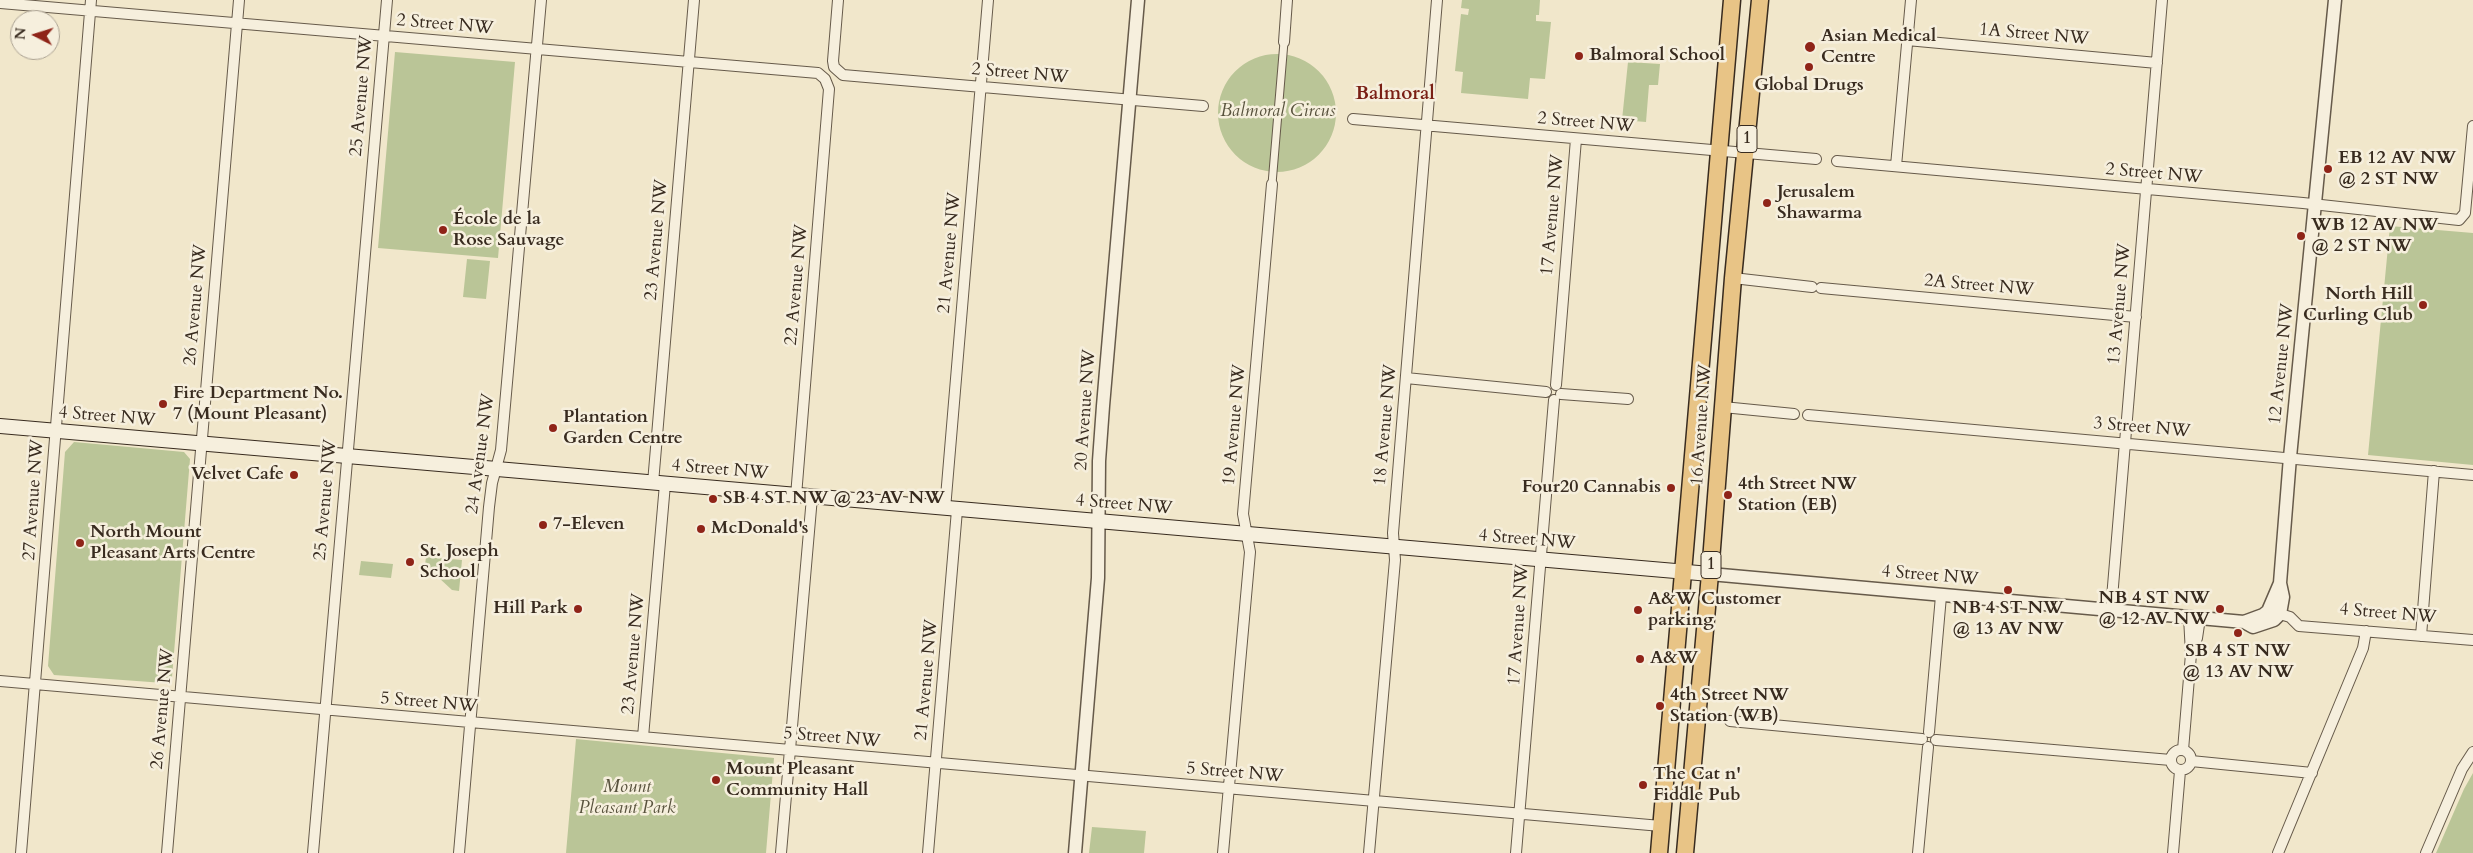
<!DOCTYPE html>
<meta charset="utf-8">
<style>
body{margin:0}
#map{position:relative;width:2473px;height:853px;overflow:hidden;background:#f1e7cb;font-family:Cardo,serif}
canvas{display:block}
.north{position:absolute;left:10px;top:10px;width:50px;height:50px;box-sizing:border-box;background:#f6efdd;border:1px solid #aaa191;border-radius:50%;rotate:275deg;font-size:14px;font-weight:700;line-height:20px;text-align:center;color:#382b1f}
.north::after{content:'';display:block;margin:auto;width:18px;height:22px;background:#8f2418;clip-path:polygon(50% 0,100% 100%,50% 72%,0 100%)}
</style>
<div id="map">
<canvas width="2473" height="853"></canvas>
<div class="north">N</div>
</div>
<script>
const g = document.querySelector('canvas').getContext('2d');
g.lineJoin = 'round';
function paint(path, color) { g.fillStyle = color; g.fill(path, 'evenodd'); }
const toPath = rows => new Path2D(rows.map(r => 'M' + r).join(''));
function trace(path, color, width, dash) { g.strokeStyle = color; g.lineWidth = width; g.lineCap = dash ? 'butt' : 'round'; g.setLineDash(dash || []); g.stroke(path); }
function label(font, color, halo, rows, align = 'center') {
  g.font = font + ' Cardo,serif'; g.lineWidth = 5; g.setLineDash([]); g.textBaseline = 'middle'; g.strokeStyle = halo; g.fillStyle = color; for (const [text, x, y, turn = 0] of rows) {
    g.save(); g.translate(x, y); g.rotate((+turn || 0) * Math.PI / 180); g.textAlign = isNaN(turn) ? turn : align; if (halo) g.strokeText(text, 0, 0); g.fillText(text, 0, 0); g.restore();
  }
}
const green = toPath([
 [1462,0,1540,0,1539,15,1536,15,1536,21,1551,22,1545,79,1530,78,1528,99,1461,93,1463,72,1455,71,1461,14,1468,15,1469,9,1461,8],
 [395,52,515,62,498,258,378,248],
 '1218 113a59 59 0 1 1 118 0a59 59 0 1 1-118 0Z',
 [1628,62,1660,64,1658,85,1649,85,1646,122,1622,120],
 [2390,226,2473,233,2473,465,2368,455],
 [467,259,490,261,486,299,463,297],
 [74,442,184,452,190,459,172,677,164,683,54,675,48,666,65,452],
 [426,557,462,560,459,591,452,590,425,565],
 [361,561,393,564,391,578,359,575],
 [576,739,774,758,766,853,566,853],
 [2473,773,2473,853,2436,853,2464,789],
 [1092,827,1146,831,1144,853,1089,853]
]);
const pedestrian = toPath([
 [1272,184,1284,42]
]);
const minor = toPath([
 [838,0,833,61,834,67,843,75,1203,106],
 [0,3,818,73,825,79,829,89,796,496],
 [1907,40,2157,63],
 [1284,42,1287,0],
 [1353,119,1816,159],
 [1837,161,2303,203,2459,220,2465,213,2473,126],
 [1896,166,1911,0],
 [1733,278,1812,287],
 [1821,288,2136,317],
 [1406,378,1546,392],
 [1556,385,1576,139],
 [1561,394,1628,399],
 [1723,407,1794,414],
 [1808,415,2473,475],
 [653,483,694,0],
 [945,509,988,0],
 [2111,610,2162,0],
 [2280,614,2290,617,2299,626,2473,640],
 [2421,636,2434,471],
 [2192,651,2197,638,2200,618],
 [0,681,1661,826],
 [1730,721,1922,739],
 [1929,732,1941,596],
 [643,737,665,484],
 [1936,740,2171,760],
 '2171 760a10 10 0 1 1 20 0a10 10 0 1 1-20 0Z',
 [2183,750,2191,654,2189,617],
 [2191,761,2312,773],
 [21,853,91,0],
 [167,853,239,0],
 [313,853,387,0],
 [459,853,489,507,492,483,501,450,541,0],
 [781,853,812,497],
 [928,853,957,510],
 [1223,853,1250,552,1243,514,1272,184],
 [1369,853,1395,560,1393,533,1437,0],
 [1516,853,1554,400],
 [1918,853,1928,747],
 [2173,853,2180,771],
 [2278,853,2363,648,2366,631],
 [2426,853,2462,769,2473,752]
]);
const tertiary = toPath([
 [1710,574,2244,622,2253,627,2274,620,2280,614,2283,597,2280,583,2290,457,2335,0],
 [2244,622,2263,615,2268,611,2280,583],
 [1075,853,1098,578,1099,461,1103,406,1138,0]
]);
const secondary = toPath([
 [0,426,1710,574]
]);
const trunk = toPath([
 [1659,853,1732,0],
 [1685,853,1710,574,1733,278,1760,0]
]);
const markers = [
 [1810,47,6,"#8f2418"],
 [1579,56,5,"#8f2418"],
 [1809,67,5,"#8f2418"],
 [2328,169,5,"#8f2418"],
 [1767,203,5,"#8f2418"],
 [443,230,5,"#8f2418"],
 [2301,236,5,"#8f2418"],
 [2423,305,5,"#8f2418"],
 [163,404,5,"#8f2418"],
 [553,428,5,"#8f2418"],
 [294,475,5,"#8f2418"],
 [1671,488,5,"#8f2418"],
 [1728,495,5,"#8f2418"],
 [713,499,5,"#8f2418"],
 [543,525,5,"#8f2418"],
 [701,529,5,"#8f2418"],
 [80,543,5,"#8f2418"],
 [410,562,5,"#8f2418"],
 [2008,590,5,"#8f2418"],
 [578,609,5,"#8f2418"],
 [2220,609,5,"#8f2418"],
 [1638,610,5,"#8f2418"],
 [2238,633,5,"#8f2418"],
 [1640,659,5,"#8f2418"],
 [1660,706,5,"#8f2418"],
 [716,780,5,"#8f2418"],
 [1643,785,5,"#8f2418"]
];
const shields = [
 [1747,139,20],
 [1711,565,20]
];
const shieldNames = [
 ["1",1747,139],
 ["1",1711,565]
];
const streetNames = [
 ["2 Street NW",445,25,5],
 ["1A Street NW",2034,35,5],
 ["2 Street NW",1020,74,5],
 ["25 Avenue NW",362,96,-85],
 ["2 Street NW",1586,123,5],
 ["2 Street NW",2154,174,5],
 ["17 Avenue NW",1553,215,-85],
 ["23 Avenue NW",657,240,-85],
 ["21 Avenue NW",950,253,-85],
 ["22 Avenue NW",797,285,-85],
 ["2A Street NW",1979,286,5],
 ["13 Avenue NW",2120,304,-85],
 ["26 Avenue NW",196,305,-85],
 ["12 Avenue NW",2282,364,-84],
 ["20 Avenue NW",1086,410,-86],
 ["4 Street NW",107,417,5],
 ["19 Avenue NW",1235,425,-85],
 ["18 Avenue NW",1386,425,-85],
 ["16 Avenue NW",1702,425,-86],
 ["3 Street NW",2142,428,5],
 ["24 Avenue NW",481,454,-82],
 ["4 Street NW",720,470,5],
 ["27 Avenue NW",34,500,-86],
 ["25 Avenue NW",326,500,-85],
 ["4 Street NW",1124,505,5],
 ["4 Street NW",1527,540,5],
 ["4 Street NW",1930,576,5],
 ["4 Street NW",2388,614,5],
 ["17 Avenue NW",1519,625,-86],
 ["23 Avenue NW",634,654,-85],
 ["21 Avenue NW",927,680,-85],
 ["5 Street NW",429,703,5],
 ["26 Avenue NW",163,709,-85],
 ["5 Street NW",832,738,5],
 ["5 Street NW",1235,773,5]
];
const poiNames = [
 ["Asian Medical",1821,37],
 ["Centre",1821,58],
 ["Balmoral School",1589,56],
 ["Global Drugs",1809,86,"center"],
 ["EB 12 AV NW",2338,159],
 ["@ 2 ST NW",2338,180],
 ["Jerusalem",1777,193],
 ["Shawarma",1777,214],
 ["École de la",453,220],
 ["Rose Sauvage",453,241],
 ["WB 12 AV NW",2311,226],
 ["@ 2 ST NW",2311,247],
 ["North Hill",2413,295,"right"],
 ["Curling Club",2413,316,"right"],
 ["Fire Department No.",173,394],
 ["7 (Mount Pleasant)",173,415],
 ["Plantation",563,418],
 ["Garden Centre",563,439],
 ["Velvet Cafe",284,475,"right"],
 ["4th Street NW",1738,485],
 ["Station (EB)",1738,506],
 ["Four20 Cannabis",1661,488,"right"],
 ["SB 4 ST NW @ 23 AV NW",723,499],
 ["7-Eleven",553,525],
 ["McDonald's",711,529],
 ["North Mount",90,533],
 ["Pleasant Arts Centre",90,554],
 ["St. Joseph",420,552],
 ["School",420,573],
 ["NB 4 ST NW",2210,599,"right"],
 ["@ 12 AV NW",2210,620,"right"],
 ["A&W Customer",1648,600],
 ["parking",1648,621],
 ["Hill Park",568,609,"right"],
 ["NB 4 ST NW",2008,609,"center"],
 ["@ 13 AV NW",2008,630,"center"],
 ["SB 4 ST NW",2238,652,"center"],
 ["@ 13 AV NW",2238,673,"center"],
 ["A&W",1650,659],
 ["4th Street NW",1670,696],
 ["Station (WB)",1670,717],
 ["Mount Pleasant",726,770],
 ["Community Hall",726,791],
 ["The Cat n'",1653,775],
 ["Fiddle Pub",1653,796]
];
const parkNames = [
 ["Balmoral Circus",1278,112],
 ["Mount",627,788],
 ["Pleasant Park",627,809]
];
const neighbourhoodNames = [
 ["Balmoral",1395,95]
];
paint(green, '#bac597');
trace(pedestrian, '#665a4a', 9);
trace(minor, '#665a4a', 12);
trace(tertiary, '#665a4a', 15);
trace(secondary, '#382b1f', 16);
trace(trunk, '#382b1f', 19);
trace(pedestrian, '#f6efdd', 7);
trace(minor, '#f6efdd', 10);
trace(tertiary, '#f6efdd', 12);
trace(secondary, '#f6efdd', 14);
trace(trunk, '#e8c486', 16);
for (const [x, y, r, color] of markers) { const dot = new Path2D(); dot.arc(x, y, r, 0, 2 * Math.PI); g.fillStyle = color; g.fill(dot); trace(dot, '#f6efdd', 2); }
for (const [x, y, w] of shields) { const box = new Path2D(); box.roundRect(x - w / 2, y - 13.5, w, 27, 4); g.fillStyle = '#f6efdd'; g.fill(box); trace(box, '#382b1f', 1); }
label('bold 16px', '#382b1f', null, shieldNames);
label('18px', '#382b1f', '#f6efdd', streetNames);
label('bold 18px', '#382b1f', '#f6efdd', poiNames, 'left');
label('italic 18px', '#58523d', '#f6efdd', parkNames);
label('bold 19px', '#7a1f14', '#f6efdd', neighbourhoodNames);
</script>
